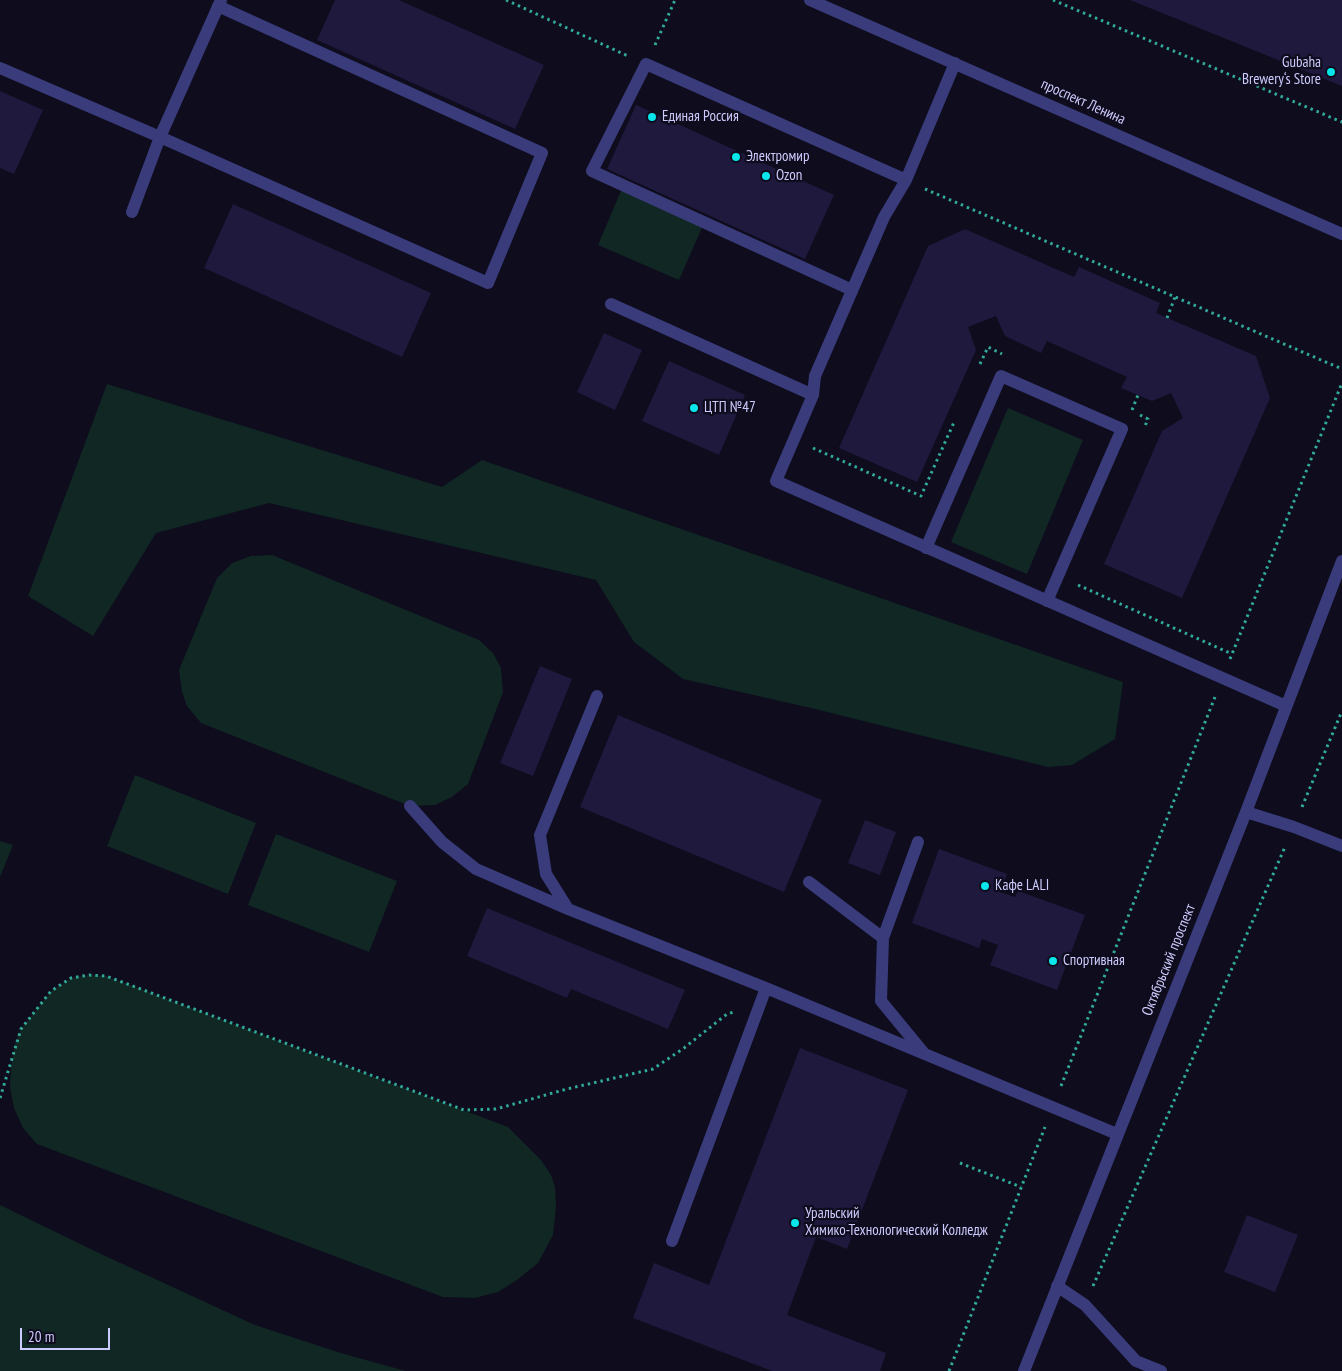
<!DOCTYPE html>
<meta charset="utf-8">
<style>
body{margin:0}
#map{position:relative;width:1342px;height:1371px;overflow:hidden;background:#0e0c1d;font-family:"PT Sans Narrow",sans-serif}
canvas{display:block}
.scale{position:absolute;left:20px;top:1328px;width:90px;height:22px;box-sizing:border-box;border:2px solid #cdcbfd;border-top:0;padding-left:6px;font-size:15px;line-height:18px;white-space:nowrap;color:#cdcbfd;-webkit-text-stroke:4px #0e0c1d;paint-order:stroke}
</style>
<div id="map">
<canvas width="1342" height="1371"></canvas>
<div class="scale">20 m</div>
</div>
<script>
const g = document.querySelector('canvas').getContext('2d');
g.lineJoin = 'round';
function paint(path, color) { g.fillStyle = color; g.fill(path, 'evenodd'); }
const toPath = rows => new Path2D(rows.map(r => 'M' + r).join(''));
function trace(path, color, width, dash) { g.strokeStyle = color; g.lineWidth = width; g.lineCap = dash ? 'butt' : 'round'; g.setLineDash(dash || []); g.stroke(path); }
function label(font, color, halo, rows, align = 'center') {
  g.font = font + ' "PT Sans Narrow",sans-serif'; g.lineWidth = 4.5; g.setLineDash([]); g.textBaseline = 'middle'; g.strokeStyle = halo; g.fillStyle = color; for (const [text, x, y, turn = 0] of rows) {
    g.save(); g.translate(x, y); g.rotate((+turn || 0) * Math.PI / 180); g.textAlign = isNaN(turn) ? turn : align; if (halo) g.strokeText(text, 0, 0); g.fillText(text, 0, 0); g.restore();
  }
}
const green = toPath([
 [623,186,704,223,679,280,598,245],
 [107,384,442,487,482,460,1123,682,1115,739,1072,765,1048,767,811,708,683,679,634,642,596,580,269,503,156,533,93,636,28,596],
 [1008,408,1083,440,1027,574,951,542],
 [272,555,479,640,493,653,501,668,503,692,468,784,452,797,435,805,410,806,201,723,187,706,182,692,179,670,217,578,232,563,251,556],
 [135,775,256,823,228,894,107,846],
 [276,834,397,881,369,952,248,905],
 [0,841,13,845,0,877],
 [89,975,106,976,508,1127,541,1160,551,1175,555,1187,556,1207,553,1235,538,1263,517,1280,498,1292,475,1298,443,1297,37,1144,23,1128,14,1108,10,1087,11,1068,15,1044,21,1029,51,991,71,978],
 [0,1205,101,1254,255,1325,344,1354,406,1371,0,1371]
]);
const building = toPath([
 [335,0,399,0,544,65,515,129,317,40],
 [1130,0,1342,0,1342,86],
 [0,91,43,110,14,174,0,168],
 [636,105,834,195,805,259,607,169],
 [233,204,431,293,402,357,204,268],
 [965,229,1074,277,1079,267,1160,303,1156,313,1256,356,1270,398,1182,598,1104,564,1162,431,1183,418,1171,393,1152,401,1121,388,1127,377,1047,341,1041,353,1005,336,996,316,968,327,976,350,917,482,839,448,928,246],
 [604,333,642,350,615,410,577,392],
 [669,361,745,395,719,455,642,421],
 [540,666,572,679,533,776,500,763],
 [618,715,822,800,784,892,580,807],
 [865,820,896,832,880,875,848,863],
 [939,849,1007,874,1000,892,1015,897,1018,891,1085,915,1057,990,990,965,998,945,982,939,979,948,912,923],
 [487,908,685,990,668,1029,571,989,567,998,467,956],
 [800,1048,908,1090,847,1249,816,1237,787,1315,886,1353,880,1371,772,1371,633,1318,654,1263,709,1285],
 [1247,1215,1298,1235,1275,1292,1224,1272]
]);
const path = toPath([
 [506,0,628,56],
 [1053,0,1342,122],
 [655,45,675,0],
 [925,189,1342,369],
 [1167,318,1175,297],
 [980,364,988,347,1002,354],
 [1132,410,1138,395],
 [1140,415,1148,419,1145,426],
 [813,448,921,496,955,420],
 [1078,585,1232,654],
 [1230,659,1342,383],
 [1302,807,1342,711],
 [1061,1086,1215,697],
 [0,1098,21,1029,51,991,71,978,89,975,106,976,464,1110,496,1109,567,1089,653,1069,684,1048,727,1014,734,1012],
 [960,1163,1021,1187],
 [1093,1286,1285,847],
 [949,1371,1045,1127]
]);
const minor = toPath([
 [810,0,1342,234],
 [955,63,906,180,884,217,815,376,813,395,776,481,1286,706],
 [0,68,160,137,488,283,542,153,218,6],
 [132,212,160,137,221,0],
 [852,290,592,171,646,64,906,180],
 [611,304,813,395],
 [926,548,1001,376,1122,429,1047,601],
 [597,696,540,835,546,874,568,909,766,988,1117,1134],
 [410,806,442,842,476,869,568,909],
 [1246,812,1294,827,1342,846],
 [918,842,883,938,881,1001,923,1052],
 [809,882,883,938],
 [672,1241,766,988],
 [1057,1286,1085,1305,1136,1361,1161,1371],
 [1024,1371,1246,812,1342,561]
]);
const markers = [
 [1331,72,5,"#08e5eb"],
 [652,117,5,"#08e5eb"],
 [736,157,5,"#08e5eb"],
 [766,176,5,"#08e5eb"],
 [694,408,5,"#08e5eb"],
 [985,886,5,"#08e5eb"],
 [1053,961,5,"#08e5eb"],
 [795,1223,5,"#08e5eb"]
];
const poiNames = [
 ["Gubaha",1321,63,"right"],
 ["Brewery‘s Store",1321,80,"right"],
 ["Единая Россия",662,117],
 ["Электромир",746,157],
 ["Ozon",776,176],
 ["ЦТП №47",704,408],
 ["Кафе LALI",995,886],
 ["Спортивная",1063,961],
 ["Уральский",805,1214],
 ["Химико-Технологический Колледж",805,1231]
];
const streetNames = [
 ["проспект Ленина",1083,102,24],
 ["Октябрьский проспект",1169,960,-68]
];
paint(green, '#102724');
paint(building, '#1e193d');
trace(path, '#31aa9a', 3, [2.5, 4]);
trace(minor, '#393b7b', 12);
for (const [x, y, r, color] of markers) { const dot = new Path2D(); dot.arc(x, y, r, 0, 2 * Math.PI); g.fillStyle = color; g.fill(dot); trace(dot, '#0e0c1d', 2); }
label('15px', '#cdcbfd', '#0e0c1d', poiNames, 'left');
label('15px', '#cdcbfd', '#0e0c1d', streetNames);
</script>
